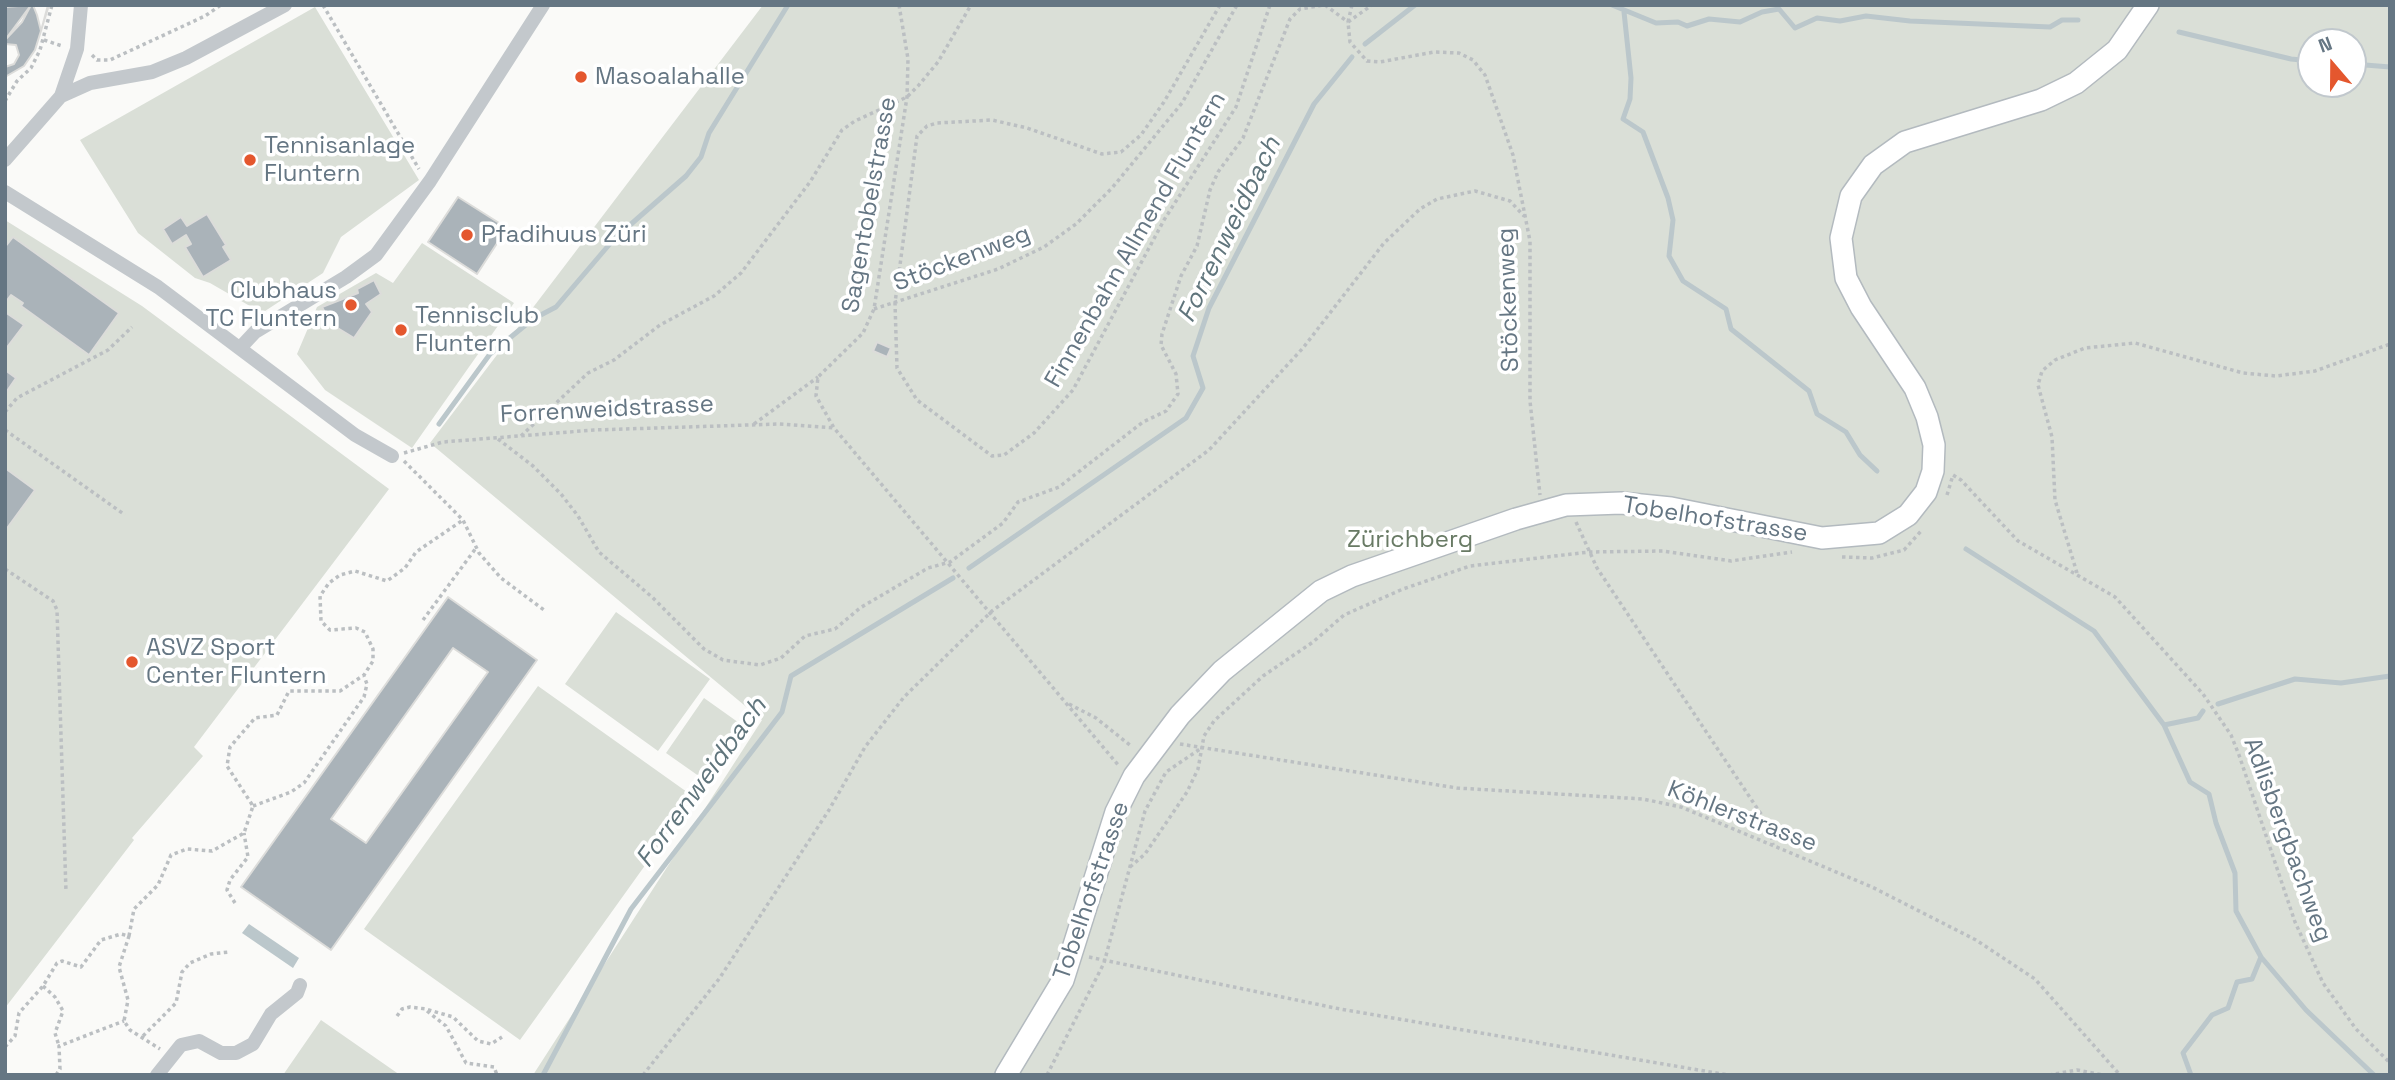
<!DOCTYPE html>
<meta charset="utf-8">
<style>
body{margin:0}
#map{position:relative;width:2395px;height:1080px;overflow:hidden;background:#fafaf8;font-family:"Space Grotesk",sans-serif}
canvas{display:block}
.frame{position:absolute;inset:0;border:7px solid #657683;pointer-events:none}
.north{position:absolute;left:2297px;top:28px;width:70px;height:70px;box-sizing:border-box;background:#fff;border:2px solid #c1c8cd;border-radius:50%;rotate:340deg;font-size:19px;font-weight:700;line-height:28px;text-align:center;color:#657683}
.north::after{content:'';display:block;margin:auto;width:24px;height:32px;background:#e4572e;clip-path:polygon(50% 0,100% 100%,50% 72%,0 100%)}
</style>
<div id="map">
<canvas width="2395" height="1080"></canvas>
<div class="frame"></div>
<div class="north">N</div>
</div>
<script>
const g = document.querySelector('canvas').getContext('2d');
g.lineJoin = 'round';
function paint(path, color) { g.fillStyle = color; g.fill(path, 'evenodd'); }
const toPath = rows => new Path2D(rows.map(r => 'M' + r).join(''));
function trace(path, color, width, dash) { g.strokeStyle = color; g.lineWidth = width; g.lineCap = dash ? 'butt' : 'round'; g.setLineDash(dash || []); g.stroke(path); }
function label(font, color, halo, rows, align = 'center') {
  g.font = font + ' "Space Grotesk",sans-serif'; g.lineWidth = 7; g.setLineDash([]); g.textBaseline = 'middle'; g.strokeStyle = halo; g.fillStyle = color; for (const [text, x, y, turn = 0] of rows) {
    g.save(); g.translate(x, y); g.rotate((+turn || 0) * Math.PI / 180); g.textAlign = isNaN(turn) ? turn : align; if (halo) g.strokeText(text, 0, 0); g.fillText(text, 0, 0); g.restore();
  }
}
const green = toPath([
 [763,5,2390,5,2390,1075,533,1075,762,720,430,443],
 [2311,42,2353,42,2353,84,2311,84],
 [315,7,419,180,341,237,323,273,262,313,210,283,195,278,138,233,80,140],
 [5,220,142,306,389,489,194,747,203,756,132,838,134,840,5,1008],
 [422,243,514,303,412,448,325,390,297,354,317,307,376,273,393,283],
 [616,612,710,679,658,751,565,684],
 [538,686,694,797,520,1040,364,929],
 [704,698,742,725,703,779,666,753],
 [321,1020,400,1075,283,1075]
]);
const water = toPath([
 [249,924,299,958,293,968,242,933]
]);
const stream = toPath([
 [1612,5,1656,23,1678,22,1687,26,1709,19,1740,22,1762,12,1779,9,1795,28,1817,18,1840,21,1866,16,1910,21,2050,27,2062,20,2078,20],
 [1624,12,1631,78,1630,99,1623,119,1643,132,1668,198,1673,220,1669,256,1683,281,1726,309,1731,329,1809,391,1817,414,1846,432,1860,455,1877,471],
 [2179,32,2291,59,2311,61],
 [1365,44,1415,5],
 [2353,64,2390,67],
 [439,424,490,354,533,319,556,307,614,239,686,176,701,157,709,133,788,5],
 [1966,549,2094,631,2164,725,2190,782,2209,794,2216,823,2235,873,2236,911,2261,957,2306,1010,2374,1075],
 [969,568,1186,418,1203,388,1193,356,1209,308,1314,104,1352,57],
 [2218,704,2295,679,2341,683,2390,676],
 [2164,725,2198,718,2203,711],
 [543,1075,631,909,782,712,791,676,953,578],
 [2191,1075,2183,1053,2212,1015,2228,1008,2237,982,2252,979,2261,957]
]);
const building = toPath([
 [31,5,49,5,35,50,24,66,5,77,5,67,14,64,19,55,16,45,5,44,5,40,31,5],
 [31,5,22,22,5,40,5,7,31,5],
 [33,5,48,5,41,31,37,15,33,5],
 [458,197,507,228,477,274,428,242,458,197],
 [207,214,226,245,223,247,231,260,203,277,185,247,191,244,186,235,172,244,163,229,181,217,187,226,207,214],
 [13,237,119,313,89,355,21,306,23,303,11,295,5,303,5,247,13,237],
 [374,280,381,294,366,304,372,312,354,338,331,324,322,307,358,293,357,289,374,280],
 [5,312,24,325,5,350,5,312],
 [877,342,891,348,887,357,873,351,877,342],
 [5,370,16,378,5,394,5,370],
 [5,468,35,490,5,531,5,468],
 [448,597,537,660,331,950,241,887,448,597],
 [453,648,488,672,366,843,331,819,453,648]
]);
const path = toPath([
 [323,5,419,169],
 [899,5,908,59,907,97,874,309,863,333,818,377,816,396,834,428,1119,766],
 [1220,5,1164,102,1141,135,1121,152,1102,154,1027,128,992,120,937,123,927,126,917,136,895,303,897,368,917,400,992,456,1004,455,1034,433,1073,390,1164,220,1236,107,1270,5],
 [1325,5,1348,22],
 [1352,5,1348,22,1350,42,1367,61,1380,62,1434,52,1459,53,1473,60,1485,75,1513,155,1530,241,1530,401,1540,495],
 [1348,22,1372,5],
 [44,40,62,46],
 [92,55,97,60,110,60,205,16,221,5],
 [5,101,17,81,31,68,40,50,52,5],
 [874,309,998,269,1044,247,1076,224,1112,188,1182,103,1237,5],
 [5,412,17,398,108,350,132,327],
 [754,424,818,377],
 [5,430,125,515],
 [521,436,588,373,614,360,660,325,714,296,741,273,810,182,842,130,855,121,907,97,918,86,938,62,971,5],
 [498,439,533,466,561,494,578,516,599,552,652,597,704,649,723,660,760,665,781,658,805,636,835,629,860,608,928,568,950,562,1003,523,1018,502,1059,487,1143,422,1166,411,1178,394,1176,374,1161,345,1162,334,1181,276,1197,246,1210,190,1218,172,1243,138,1290,19,1300,9,1324,5],
 [404,453,443,442,594,430,779,424,834,428],
 [404,461,463,520,479,553,501,578,544,610],
 [1947,495,1953,475,1961,480,2018,541,2115,597,2203,694,2231,735,2239,755,2295,922,2323,983,2356,1029,2390,1063],
 [1576,522,1597,568,1769,826,1773,845],
 [1842,557,1872,558,1904,550,1922,530],
 [5,569,53,601,57,610,66,892],
 [2077,573,2055,500,2052,437,2038,385,2042,371,2055,360,2085,348,2135,343,2243,373,2276,376,2315,371,2390,344],
 [423,620,476,548],
 [1069,704,1096,718,1131,746],
 [1180,744,1457,788,1643,799,1681,807,1872,887,1976,940,2035,979,2120,1075],
 [253,806,291,792,304,783,364,697,367,684,364,676],
 [1130,867,1145,854,1187,792,1198,769,1204,736,1214,721,1263,676,1313,642,1344,615,1403,589,1470,566,1589,552,1663,551,1731,561,1792,552],
 [235,903,227,890,230,880,248,857,244,833],
 [129,936,134,909,158,885,171,855,187,849,212,851,244,833,253,806,227,766,230,747,255,718,277,715,289,691,340,691,364,675,373,661,373,649,365,632,356,628,330,630,321,621,320,596,329,583,340,575,355,571,387,581,405,568,416,552,463,520],
 [1089,957,1340,1009,1728,1075],
 [43,986,55,997,63,1011,55,1033,59,1046],
 [427,1011,446,1026,466,1063,494,1067,497,1075],
 [397,1016,402,1009,410,1007,426,1009,453,1017,478,1041,491,1044,502,1037],
 [143,1036,176,1003,182,972,190,963,211,954,229,952],
 [5,1047,15,1036,19,1013,43,986,57,963,62,961,81,967,101,940,121,934,129,936,119,967,128,1000,124,1021,130,1030,160,1049],
 [56,1075,60,1069,59,1046,124,1021],
 [643,1075,719,979,829,810,865,747,904,697,992,611,1209,450,1303,348,1384,243,1420,209,1437,199,1475,191,1510,201,1524,216],
 [1047,1075,1104,963,1145,811,1166,772,1200,749],
 [2049,1075,2077,1070,2103,1075]
]);
const street = toPath([
 [61,96,77,49,81,5],
 [5,160,61,96,90,83,152,72,186,58,285,5],
 [5,192,158,287,355,435,392,456],
 [240,348,255,332,346,277,376,255,430,181,543,5],
 [157,1075,181,1045,199,1041,221,1053,236,1053,253,1044,271,1014,297,993,300,985]
]);
const secondary = toPath([
 [1006,1075,1063,980,1116,812,1134,776,1180,715,1222,671,1321,591,1352,576,1516,519,1566,505,1621,503,1671,508,1822,538,1879,533,1908,515,1926,492,1933,471,1934,445,1927,417,1915,388,1861,307,1846,278,1841,238,1851,196,1873,165,1905,142,2041,100,2076,83,2117,50,2148,5]
]);
const markers = [
 [581,77,7,"#e4572e"],
 [250,160,7,"#e4572e"],
 [467,235,7,"#e4572e"],
 [351,305,7,"#e4572e"],
 [401,330,7,"#e4572e"],
 [132,662,7,"#e4572e"]
];
const poiNames = [
 ["Masoalahalle",595,77],
 ["Tennisanlage",264,146],
 ["Fluntern",264,174],
 ["Pfadihuus Züri",481,235],
 ["Clubhaus",337,291,"right"],
 ["TC Fluntern",337,319,"right"],
 ["Tennisclub",415,316],
 ["Fluntern",415,344],
 ["ASVZ Sport",146,648],
 ["Center Fluntern",146,676]
];
const streetNames = [
 ["Sagentobelstrasse",870,205,-80],
 ["Finnenbahn Allmend Fluntern",1136,240,-60],
 ["Stöckenweg",962,259,-21],
 ["Stöckenweg",1509,300,-92],
 ["Forrenweidstrasse",607,410,-3],
 ["Tobelhofstrasse",1715,520,9],
 ["Köhlerstrasse",1742,817,21],
 ["Adlisbergbachweg",2287,840,70],
 ["Tobelhofstrasse",1092,891,-71]
];
const parkNames = [
 ["Zürichberg",1410,540]
];
const waterNames = [
 ["Forrenweidbach",1230,230,-64],
 ["Forrenweidbach",702,783,-54]
];
paint(green, '#dadfd7');
paint(water, '#bbc7cb');
trace(stream, '#bbc7cb', 5);
paint(building, '#aab3b9');
trace(building, '#dcdcda', 2);
trace(secondary, '#b3babf', 24);
trace(path, '#bbbfc2', 3.5, [3.5, 3.5]);
trace(street, '#c3c8cc', 14);
trace(secondary, '#fff', 21);
for (const [x, y, r, color] of markers) { const dot = new Path2D(); dot.arc(x, y, r, 0, 2 * Math.PI); g.fillStyle = color; g.fill(dot); trace(dot, '#fff', 2.5); }
label('24px', '#657683', '#fff', poiNames, 'left');
label('24px', '#657683', '#fff', streetNames);
label('24px', '#687a64', '#fff', parkNames);
label('italic 26px', '#60757c', '#fff', waterNames);
</script>
